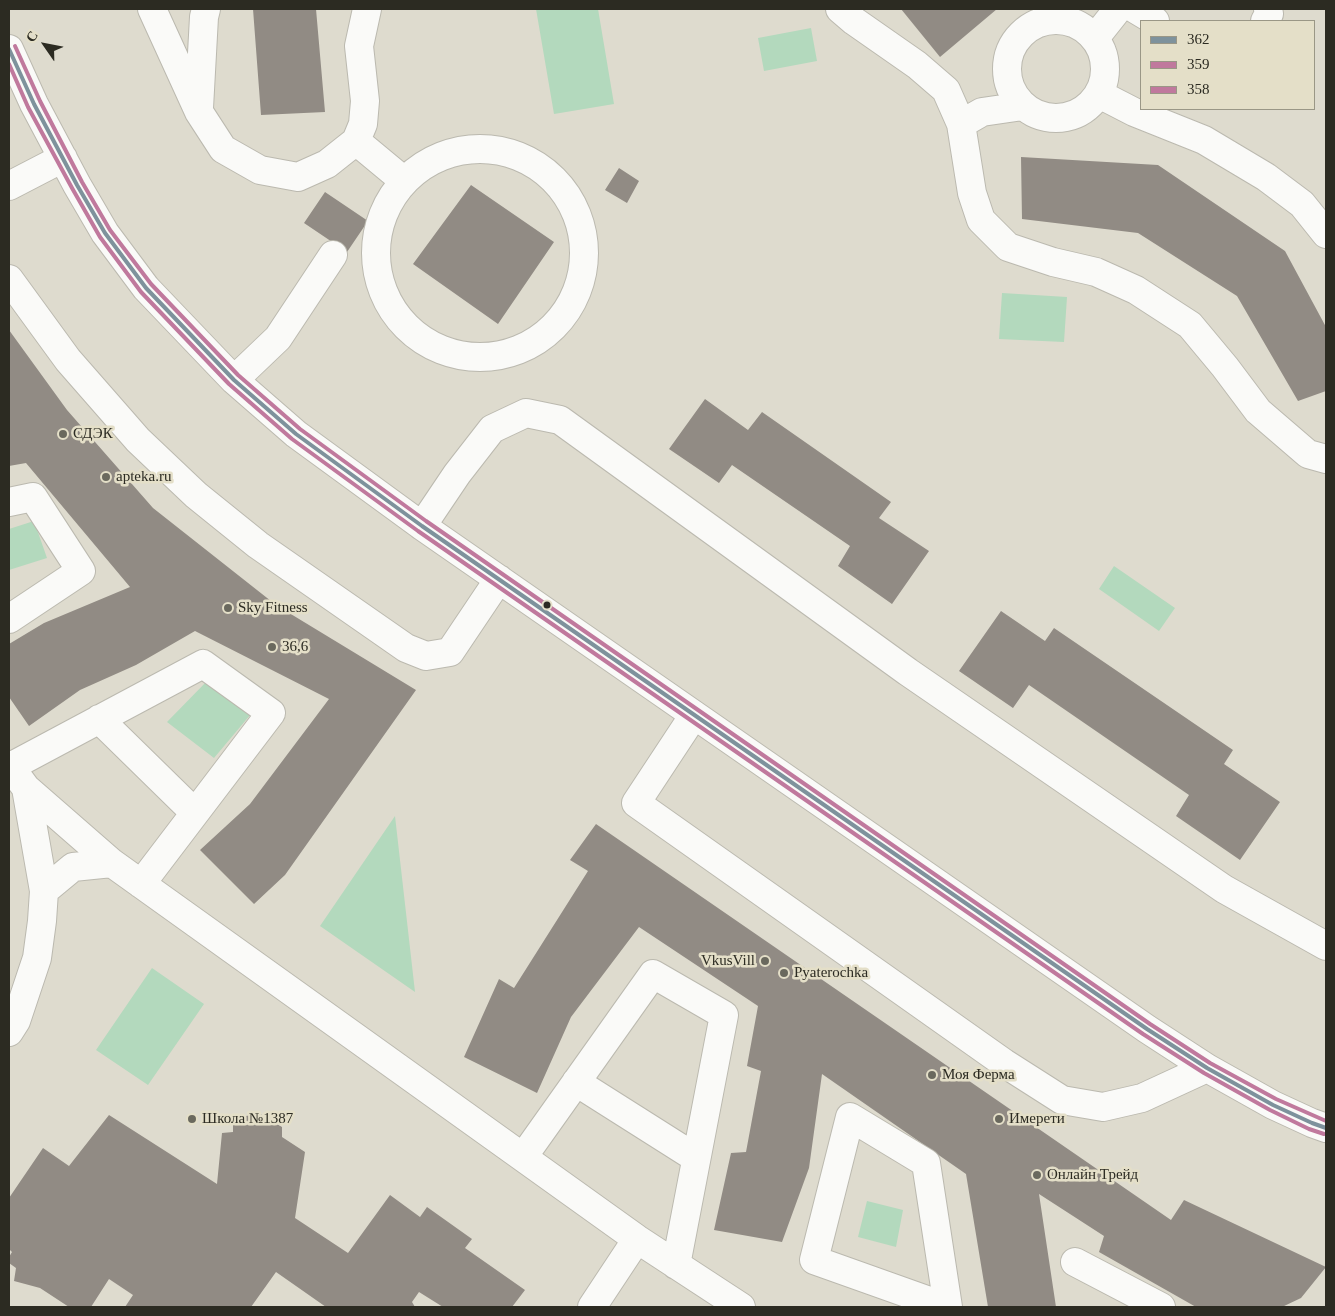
<!DOCTYPE html>
<meta charset="utf-8">
<style>
body{margin:0}
#map{position:relative;width:1335px;height:1316px;overflow:hidden;background:#dedbce;font-family:Georgia,serif}
canvas{display:block}
.frame{position:absolute;inset:0;border:10px solid #2c2b22;pointer-events:none}
.legend{position:absolute;left:1140px;top:20px;width:175px;height:90px;box-sizing:border-box;background:#e4dfc8;border:1px solid #9a9786;margin:0;padding:6px 9px;list-style:none;font-size:15px;color:#2c2b22}
.legend li{display:flex;align-items:center;gap:10px;height:25px}
.legend b{width:25px;border:1px solid #9a9786}
.north{position:absolute;left:20px;top:20px;width:50px;height:50px;-webkit-text-stroke:4px #e4dfc8;paint-order:stroke;rotate:303deg;font-size:14px;font-weight:700;line-height:20px;text-align:center;color:#2c2b22}
.north::after{content:'';display:block;margin:auto;width:18px;height:22px;background:#2c2b22;clip-path:polygon(50% 0,100% 100%,50% 72%,0 100%)}
</style>
<div id="map">
<canvas width="1335" height="1316"></canvas>
<div class="frame"></div>
<ul class="legend">
<li><b style="height:6px;background:#7e929c"></b>362</li>
<li><b style="height:6px;background:#c0799d"></b>359</li>
<li><b style="height:6px;background:#c0799d"></b>358</li>
</ul>
<div class="north">С</div>
</div>
<script>
const g = document.querySelector('canvas').getContext('2d');
g.lineJoin = 'round';
function paint(path, color) { g.fillStyle = color; g.fill(path, 'evenodd'); }
const toPath = rows => new Path2D(rows.map(r => 'M' + r).join(''));
function trace(path, color, width, dash) { g.strokeStyle = color; g.lineWidth = width; g.lineCap = dash ? 'butt' : 'round'; g.setLineDash(dash || []); g.stroke(path); }
function label(font, color, halo, rows, align = 'center') {
  g.font = font + ' Georgia,serif'; g.lineWidth = 5; g.setLineDash([]); g.textBaseline = 'middle'; g.strokeStyle = halo; g.fillStyle = color; for (const [text, x, y, turn = 0] of rows) {
    g.save(); g.translate(x, y); g.rotate((+turn || 0) * Math.PI / 180); g.textAlign = isNaN(turn) ? turn : align; if (halo) g.strokeText(text, 0, 0); g.fillText(text, 0, 0); g.restore();
  }
}
const green = toPath([
 [536,9,598,9,614,104,554,114],
 [811,28,817,61,764,71,758,38],
 [1002,293,1067,297,1064,342,999,339],
 [34,521,47,558,9,570,9,529],
 [1114,566,1175,608,1159,631,1099,589],
 [208,680,251,714,214,758,167,722],
 [395,816,415,992,320,926],
 [152,968,204,1004,148,1085,96,1050],
 [867,1201,903,1210,896,1247,858,1237]
]);
const building = toPath([
 [253,9,316,9,325,112,261,115],
 [901,9,997,9,940,57],
 [1021,157,1158,165,1285,251,1326,327,1326,391,1298,401,1237,296,1138,233,1022,219],
 [619,168,639,181,627,203,605,190],
 [471,185,554,242,498,324,413,264],
 [325,192,368,221,347,252,304,223],
 [9,330,67,410,153,508,276,605,416,690,285,875,254,904,200,850,250,804,329,699,195,631,136,665,80,690,29,726,9,697,9,644,44,623,130,587,26,463,9,466],
 [705,399,748,430,762,412,891,502,879,518,929,551,892,604,838,566,850,546,732,465,719,483,669,449],
 [1001,611,1045,641,1054,628,1233,750,1224,764,1280,802,1240,860,1176,816,1189,795,1029,685,1013,708,959,671],
 [596,824,1171,1220,1184,1200,1326,1267,1301,1298,1282,1307,1196,1307,1099,1252,1104,1236,1039,1194,1056,1307,988,1307,966,1174,822,1074,809,1168,782,1242,714,1230,731,1153,746,1152,761,1071,747,1066,758,1006,639,927,571,1017,537,1093,464,1057,499,979,514,988,588,871,570,860],
 [257,1112,282,1127,282,1137,305,1152,295,1218,348,1253,390,1195,420,1217,427,1207,472,1239,465,1248,525,1290,512,1307,443,1307,419,1292,412,1302,415,1307,326,1307,276,1272,251,1307,125,1307,133,1295,109,1279,91,1307,69,1307,40,1288,14,1281,16,1268,9,1263,9,1257,12,1252,9,1249,9,1198,43,1148,69,1166,109,1115,217,1184,222,1133,233,1132,233,1121]
]);
const minor = toPath([
 [152,9,199,112,223,149,260,170,298,177,327,164,356,141,363,124,365,101,359,46,367,9],
 [840,9,854,21,917,65,946,90,961,124,972,193,981,220,1008,247,1053,262,1096,272,1136,290,1190,325,1225,367,1258,411,1308,454,1326,459],
 [1135,9,1155,21],
 '1007 69a49 49 0 1 1 98 0a49 49 0 1 1-98 0Z',
 [1265,21,1269,14,1268,9],
 [1095,38,1118,9],
 [9,49,34,104,77,185,105,233,146,288,234,380,296,434,422,526,1147,1029,1207,1068,1273,1105,1312,1123,1326,1128],
 [1099,94,1134,112,1204,140,1266,177,1302,204,1326,234],
 [199,108,204,17,206,9],
 [961,124,982,112,1023,106],
 [356,141,403,180],
 '376 253a104 104 0 1 1 208 0a104 104 0 1 1-208 0Z',
 [9,186,63,158],
 [9,279,68,360,138,440,196,495,258,545,406,648,426,656,450,652,499,579],
 [234,380,278,338,333,255],
 [9,502,33,497,81,571,9,619],
 [422,526,457,474,492,429,526,413,560,420,908,672,1224,889,1326,946],
 [694,715,636,803,1004,1063,1062,1100,1103,1107,1142,1098,1207,1068],
 [99,719,195,813],
 [9,765,26,788,112,863,637,1239,741,1307],
 [10,767,203,664,271,713,141,884],
 [26,788,44,891],
 [9,1032,16,1021,37,958,42,921,44,891,73,867,112,863],
 [576,1082,696,1158],
 [523,1157,653,974,724,1015,676,1265],
 [1075,1262,1161,1307],
 [592,1307,637,1239],
 [946,1307,814,1260,850,1117,926,1163,948,1307]
]);
const bus1 = toPath([
 [9,49,34,104,77,185,105,233,146,288,234,380,296,434,422,526,1147,1029,1207,1068,1273,1105,1312,1123,1326,1128]
]);
const bus2 = toPath([
 [9,64,28,107,72,188,100,237,141,292,229,384,292,439,418,531,1143,1034,1204,1073,1270,1110,1309,1129,1324,1134]
]);
const bus3 = toPath([
 [15,46,40,101,82,182,110,230,151,284,238,375,300,429,426,521,1150,1024,1210,1063,1276,1099,1326,1121]
]);
const markers = [
 [63,434,5,"#6a695e"],
 [106,477,5,"#6a695e"],
 [547,605,4.5,"#2c2b22"],
 [228,608,5,"#6a695e"],
 [272,647,5,"#6a695e"],
 [765,961,5,"#6a695e"],
 [784,973,5,"#6a695e"],
 [932,1075,5,"#6a695e"],
 [192,1119,5,"#6a695e"],
 [999,1119,5,"#6a695e"],
 [1037,1175,5,"#6a695e"]
];
const poiNames = [
 ["СДЭК",73,434],
 ["apteka.ru",116,477],
 ["Sky Fitness",238,608],
 ["36,6",282,647],
 ["VkusVill",755,961,"right"],
 ["Pyaterochka",794,973],
 ["Моя Ферма",942,1075],
 ["Школа №1387",202,1119],
 ["Имерети",1009,1119],
 ["Онлайн Трейд",1047,1175]
];
paint(green, '#b3d9bd');
paint(building, '#918b84');
trace(minor, '#bbb9af', 30);
trace(minor, '#fafaf8', 28);
trace(bus1, '#7e929c', 4);
trace(bus2, '#c0799d', 4);
trace(bus3, '#c0799d', 4);
for (const [x, y, r, color] of markers) { const dot = new Path2D(); dot.arc(x, y, r, 0, 2 * Math.PI); g.fillStyle = color; g.fill(dot); trace(dot, '#e4dfc8', 2); }
label('15px', '#2c2b22', '#e4dfc8', poiNames, 'left');
</script>
